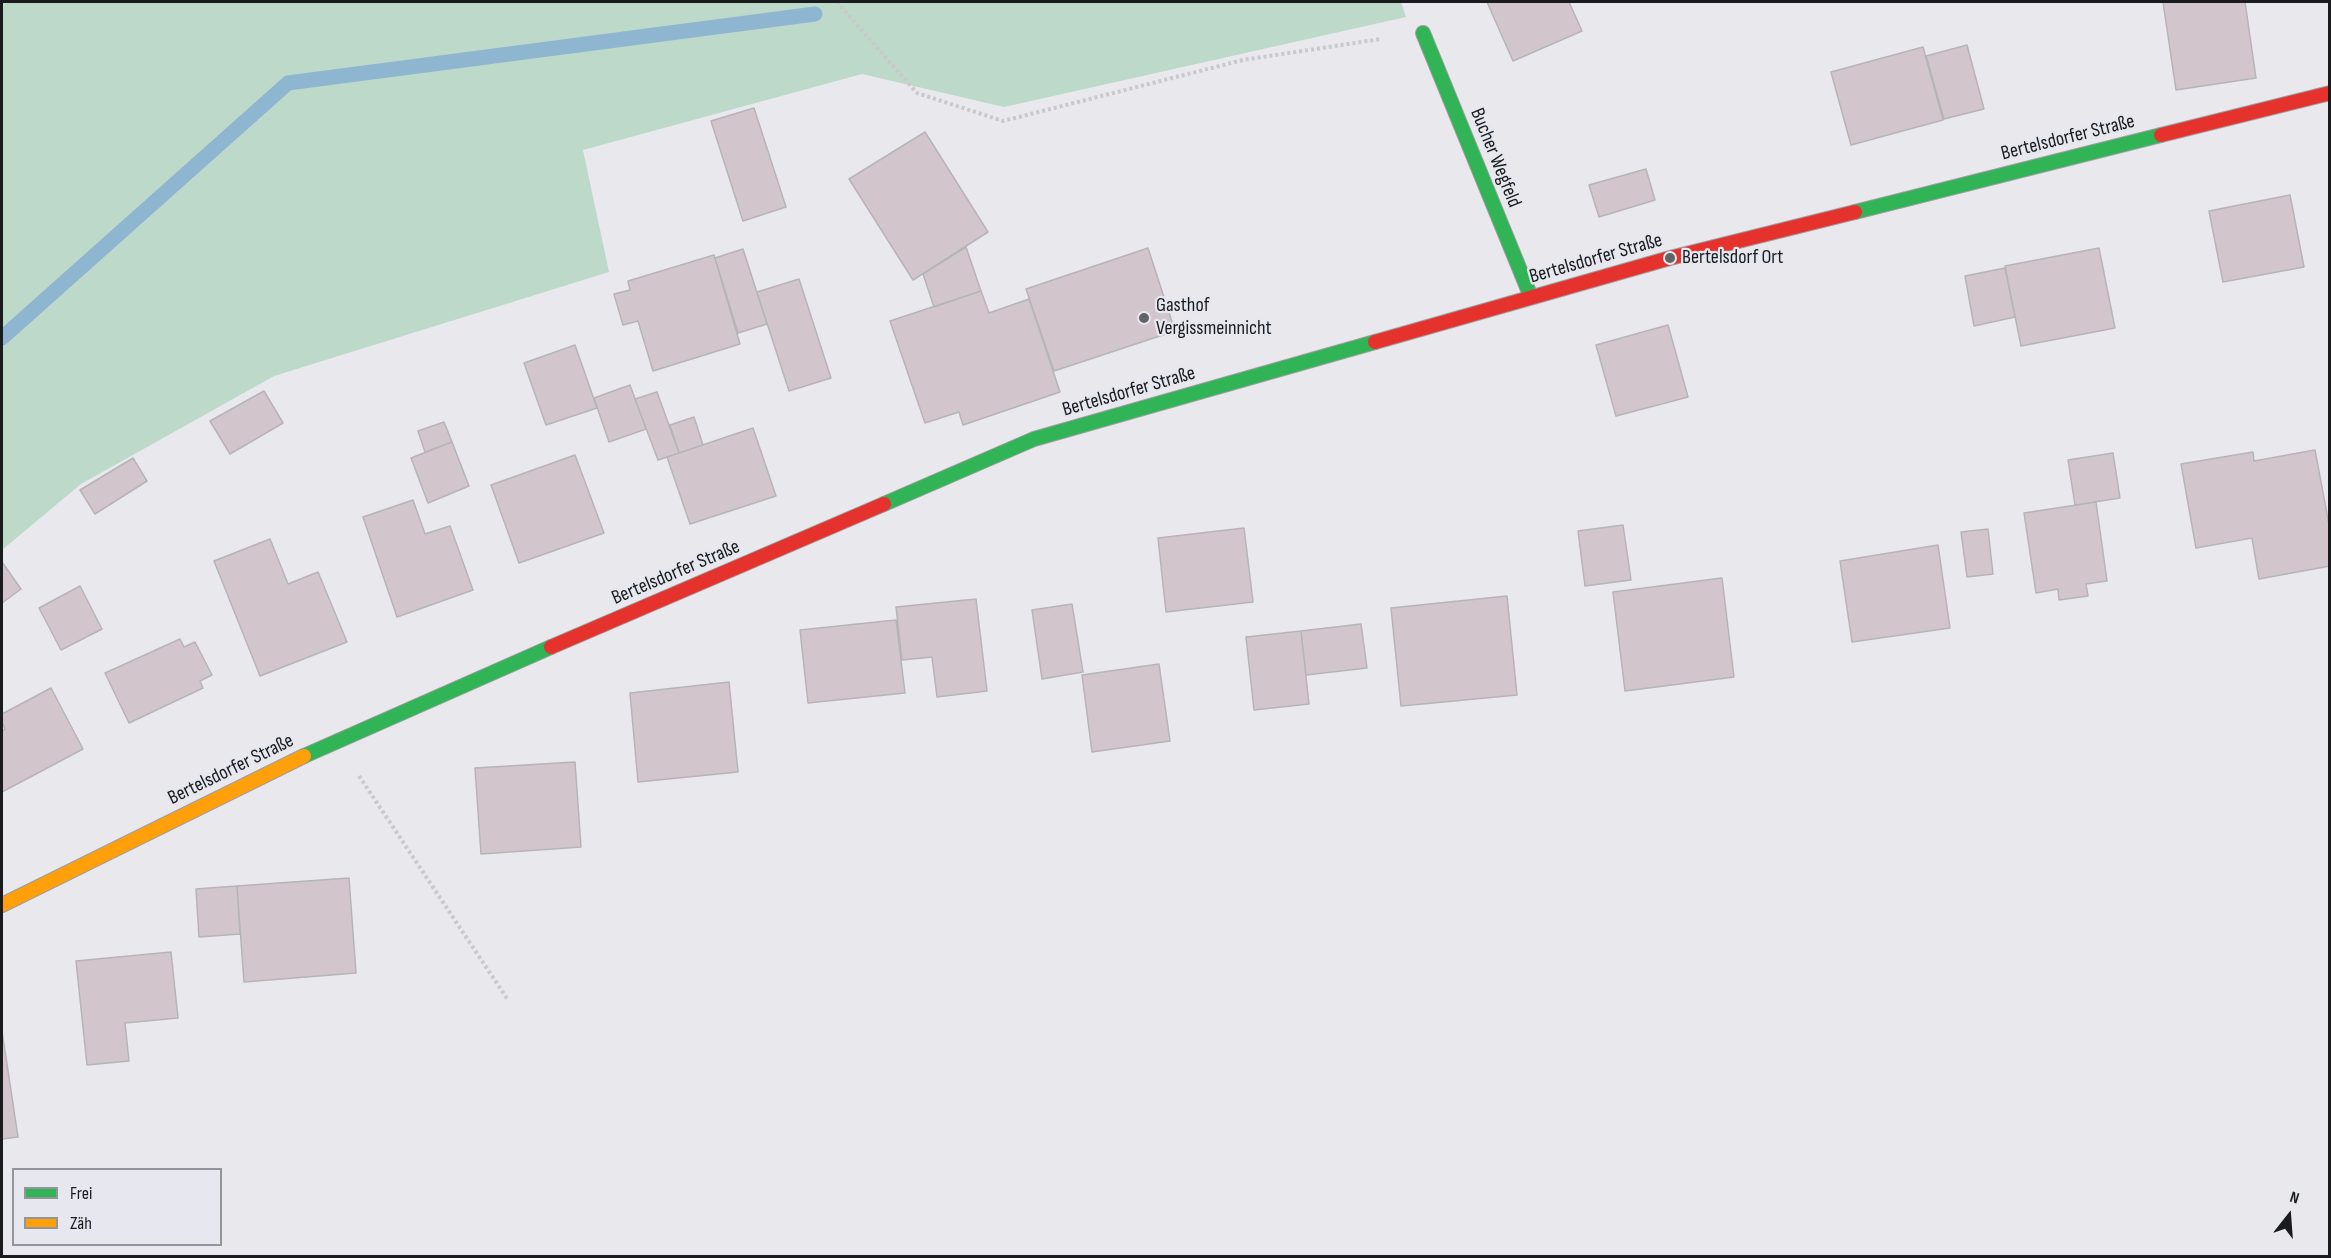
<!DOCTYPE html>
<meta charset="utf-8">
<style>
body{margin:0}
#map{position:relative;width:2331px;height:1258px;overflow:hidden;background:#e8e8ed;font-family:"Sofia Sans Condensed",sans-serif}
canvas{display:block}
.frame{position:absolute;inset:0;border:3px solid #1a1b1d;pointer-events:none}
.legend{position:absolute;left:12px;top:1168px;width:210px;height:78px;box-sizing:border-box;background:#e6e7ef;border:2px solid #94959b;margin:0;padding:8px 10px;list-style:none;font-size:18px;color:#1a1b1d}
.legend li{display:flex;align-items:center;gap:12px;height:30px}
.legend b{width:30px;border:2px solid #94959b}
.north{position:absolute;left:2259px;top:1186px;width:60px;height:60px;-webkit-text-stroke:4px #e6e7ef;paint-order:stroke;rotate:17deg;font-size:16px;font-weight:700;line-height:24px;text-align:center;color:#1a1b1d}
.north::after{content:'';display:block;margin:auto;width:21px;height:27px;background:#1a1b1d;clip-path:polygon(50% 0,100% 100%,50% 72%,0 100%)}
</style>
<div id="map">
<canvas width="2331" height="1258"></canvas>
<div class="frame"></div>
<ul class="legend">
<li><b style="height:8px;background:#30b455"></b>Frei</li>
<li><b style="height:8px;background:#ff9f0a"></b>Zäh</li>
</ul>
<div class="north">N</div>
</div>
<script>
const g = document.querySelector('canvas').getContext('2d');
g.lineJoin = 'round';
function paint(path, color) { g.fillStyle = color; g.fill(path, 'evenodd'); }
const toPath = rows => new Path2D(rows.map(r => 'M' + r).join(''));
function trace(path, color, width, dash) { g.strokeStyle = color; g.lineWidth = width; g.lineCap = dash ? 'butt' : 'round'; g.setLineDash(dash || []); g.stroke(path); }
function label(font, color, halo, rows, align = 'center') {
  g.font = font + ' "Sofia Sans Condensed",sans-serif'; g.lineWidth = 4.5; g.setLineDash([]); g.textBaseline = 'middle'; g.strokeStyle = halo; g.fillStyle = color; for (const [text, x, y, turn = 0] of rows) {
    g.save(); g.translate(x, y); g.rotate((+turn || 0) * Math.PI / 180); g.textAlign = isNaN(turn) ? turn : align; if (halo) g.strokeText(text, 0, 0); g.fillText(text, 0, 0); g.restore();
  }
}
const green = toPath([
 [2,2,1401,2,1406,17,1004,107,862,74,583,150,609,272,274,376,81,484,2,550]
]);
const stream = toPath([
 [2,338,288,83,815,14]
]);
const building = toPath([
 [1487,2,1569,2,1582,31,1513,61,1487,2],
 [2163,2,2245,2,2256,78,2176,90,2163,2],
 [1967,45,1984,109,1944,119,1926,56,1967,45],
 [1923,47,1943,120,1851,145,1831,72,1923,47],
 [754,108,786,207,743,221,711,121,754,108],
 [925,132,988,232,913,280,849,179,925,132],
 [1646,169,1655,200,1599,217,1589,185,1646,169],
 [2290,195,2304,267,2223,282,2209,211,2290,195],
 [966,247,981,291,934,307,923,274,966,247],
 [1148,248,1175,331,1054,371,1026,289,1148,248],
 [2099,248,2115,328,2021,346,2005,266,2099,248],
 [743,249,767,324,738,333,715,258,743,249],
 [714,255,740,344,653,371,638,321,623,325,614,294,630,290,628,281,714,255],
 [2005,268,2015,317,1974,326,1965,276,2005,268],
 [799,279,831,378,789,391,757,292,799,279],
 [981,291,989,313,1029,299,1060,392,963,425,959,412,925,423,890,321,981,291],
 [1668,325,1688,397,1616,416,1596,345,1668,325],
 [575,345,597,408,546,425,524,363,575,345],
 [630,385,646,429,609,442,594,398,630,385],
 [264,391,283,423,230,454,210,421,264,391],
 [657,392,679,453,658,460,635,399,657,392],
 [694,417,703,445,679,453,670,425,694,417],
 [444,422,452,442,425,452,418,431,444,422],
 [753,428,776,496,690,524,667,457,753,428],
 [452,442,469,486,428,503,411,458,452,442],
 [2315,450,2330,530,2330,566,2259,579,2252,538,2196,548,2181,464,2253,452,2254,461,2315,450],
 [2113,453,2120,498,2075,505,2068,460,2113,453],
 [575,455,604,533,519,563,491,485,575,455],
 [133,458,147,481,95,514,80,490,133,458],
 [413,500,425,534,450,526,473,590,397,617,363,517,413,500],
 [2096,502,2107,581,2086,584,2088,596,2059,600,2058,589,2036,593,2024,513,2096,502],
 [1623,525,1631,580,1585,586,1578,531,1623,525],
 [1244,528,1253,602,1166,612,1158,538,1244,528],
 [1988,529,1993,574,1967,577,1961,532,1988,529],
 [270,539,288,584,318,572,347,642,260,676,214,561,270,539],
 [1938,545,1950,628,1852,642,1840,561,1938,545],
 [2,562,21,589,2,603,2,562],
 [1722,578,1734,677,1625,691,1613,592,1722,578],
 [80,586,102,629,61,650,39,608,80,586],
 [1507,596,1517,695,1401,706,1391,608,1507,596],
 [976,599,987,691,937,697,932,657,902,660,896,607,976,599],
 [1072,604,1083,672,1042,679,1032,610,1072,604],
 [896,620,905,693,808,703,800,630,896,620],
 [1361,624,1367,668,1306,675,1301,631,1361,624],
 [1301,631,1309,704,1254,710,1246,637,1301,631],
 [180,639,184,647,195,642,212,675,200,681,203,688,129,723,105,673,180,639],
 [1159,664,1170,741,1092,752,1082,675,1159,664],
 [729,682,738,772,638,782,630,693,729,682],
 [51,688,83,749,2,792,2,731,5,729,2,722,2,714,51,688],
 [575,762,581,847,481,854,475,768,575,762],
 [349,878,356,973,244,982,237,886,349,878],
 [237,886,240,934,199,937,196,889,237,886],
 [171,952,178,1018,125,1023,129,1061,87,1065,76,961,171,952],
 [2,1031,18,1137,2,1139,2,1031]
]);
const path = toPath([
 [837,2,917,93,1003,121,1243,60,1381,39],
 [359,776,508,1000]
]);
const fast = toPath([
 [1423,33,1531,297],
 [1855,212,2161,135],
 [884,504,1034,439,1375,342],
 [304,756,551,647]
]);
const slow = toPath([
 [2,905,304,756]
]);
const jam = toPath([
 [2161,135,2330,93],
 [1375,342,1670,258,1855,212],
 [551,647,884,504]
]);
const markers = [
 [1670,258,6,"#626366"],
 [1144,318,6,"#626366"]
];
const streetNames = [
 ["Bertelsdorfer Straße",2068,138,-14],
 ["Bucher Wegfeld",1495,158,68],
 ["Bertelsdorfer Straße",1596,259,-16],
 ["Bertelsdorfer Straße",1129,392,-16],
 ["Bertelsdorfer Straße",676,573,-23],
 ["Bertelsdorfer Straße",231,770,-26]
];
const poiNames = [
 ["Bertelsdorf Ort",1682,258],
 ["Gasthof",1156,306],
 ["Vergissmeinnicht",1156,329]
];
paint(green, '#bdd9ca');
trace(stream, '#8eb6d0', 15);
paint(building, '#d2c6cc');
trace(building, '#b6b4b7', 1.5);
trace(fast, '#9e9ea2', 16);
trace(slow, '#9e9ea2', 16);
trace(jam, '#9e9ea2', 16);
trace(path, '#c9c9cb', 4, [3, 3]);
trace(fast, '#30b455', 14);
trace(slow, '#ff9f0a', 14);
trace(jam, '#e5322d', 14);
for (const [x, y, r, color] of markers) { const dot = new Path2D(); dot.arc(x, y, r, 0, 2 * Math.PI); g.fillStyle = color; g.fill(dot); trace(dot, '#e6e7ef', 2); }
label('20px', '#1a1b1d', '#e6e7ef', streetNames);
label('20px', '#1a1b1d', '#e6e7ef', poiNames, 'left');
</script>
